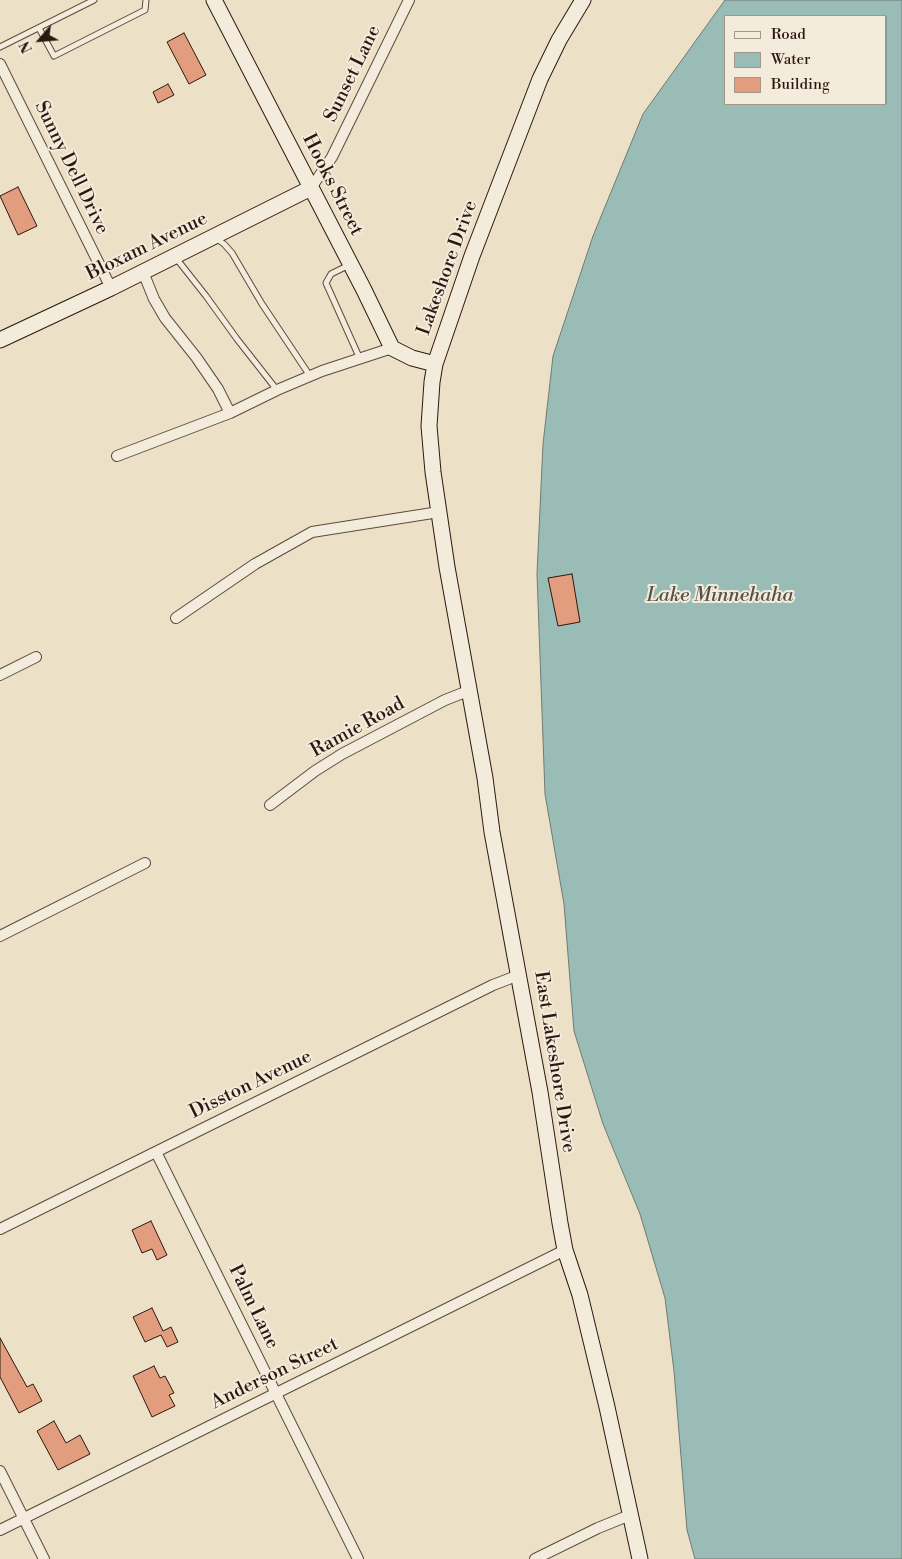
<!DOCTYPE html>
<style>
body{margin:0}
#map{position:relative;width:902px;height:1559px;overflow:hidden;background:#ece0c7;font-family:"Libre Bodoni",serif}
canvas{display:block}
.legend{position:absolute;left:724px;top:15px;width:162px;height:90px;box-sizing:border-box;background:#f3ebdb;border:1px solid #a49789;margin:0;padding:6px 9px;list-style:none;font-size:15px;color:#2d180f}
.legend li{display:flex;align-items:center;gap:10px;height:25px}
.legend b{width:25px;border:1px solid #a49789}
.north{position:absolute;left:15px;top:15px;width:50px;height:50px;-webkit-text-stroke:4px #f3ebdb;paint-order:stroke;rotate:243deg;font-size:14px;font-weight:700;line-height:20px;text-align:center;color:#2d180f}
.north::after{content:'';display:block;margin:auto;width:18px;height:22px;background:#2d180f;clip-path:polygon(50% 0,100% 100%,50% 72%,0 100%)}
</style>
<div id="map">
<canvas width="902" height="1559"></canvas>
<ul class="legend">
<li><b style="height:6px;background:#f3ebdb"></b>Road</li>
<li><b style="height:14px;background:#99bdb6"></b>Water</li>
<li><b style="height:14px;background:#e29c7e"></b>Building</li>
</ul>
<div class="north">N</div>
</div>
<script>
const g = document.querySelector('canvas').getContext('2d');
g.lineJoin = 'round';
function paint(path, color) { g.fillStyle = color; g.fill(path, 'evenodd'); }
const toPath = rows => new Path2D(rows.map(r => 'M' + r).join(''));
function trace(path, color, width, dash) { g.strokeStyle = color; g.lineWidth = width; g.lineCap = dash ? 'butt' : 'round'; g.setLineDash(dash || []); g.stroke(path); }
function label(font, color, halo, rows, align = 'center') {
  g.font = font + ' "Libre Bodoni",serif'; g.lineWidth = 4; g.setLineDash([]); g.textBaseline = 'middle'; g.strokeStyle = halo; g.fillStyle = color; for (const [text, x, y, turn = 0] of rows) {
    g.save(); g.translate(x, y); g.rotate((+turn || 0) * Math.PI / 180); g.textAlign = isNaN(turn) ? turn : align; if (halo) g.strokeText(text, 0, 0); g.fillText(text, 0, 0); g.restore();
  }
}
const water = toPath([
 [725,0,902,0,902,1559,695,1559,687,1530,674,1371,665,1298,640,1214,603,1124,574,1031,564,904,545,794,537,574,543,444,553,356,593,236,643,114,725,0],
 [726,16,886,16,886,104,726,104,726,16]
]);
const building = toPath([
 [184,33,206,75,189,84,167,42,184,33],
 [168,84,174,95,158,103,153,92,168,84],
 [18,187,37,226,18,235,0,196,18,187],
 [572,574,580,622,558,626,548,578,572,574],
 [151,1221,167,1255,157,1260,152,1249,142,1253,132,1230,151,1221],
 [152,1308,163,1331,171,1327,178,1342,167,1347,161,1335,145,1342,133,1317,152,1308],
 [0,1338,27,1387,33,1384,42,1401,19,1413,0,1377,0,1338],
 [154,1366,160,1378,165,1376,174,1393,169,1395,175,1406,152,1417,133,1376,154,1366],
 [54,1421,66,1443,80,1435,90,1454,58,1470,37,1431,54,1421]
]);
const lane = toPath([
 [39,28,54,56,145,10,146,0],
 [0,47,94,0],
 [217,239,224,244,232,253,262,304,310,376],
 [176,258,206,296,237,339,277,390],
 [349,265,331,274,326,283,360,359]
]);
const street = toPath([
 [0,64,111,288],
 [311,188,332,157,409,0],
 [143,272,154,299,165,318,196,357,218,389,230,413],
 [117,456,230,413,277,390,322,371,392,348],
 [176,618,255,564,312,532,439,512],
 [0,675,36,657],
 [270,805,315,771,342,754,445,700,468,691],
 [0,936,145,863],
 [156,1152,358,1559],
 [0,1229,493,985,519,975],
 [0,1471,44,1559],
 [0,1530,565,1250],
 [535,1559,598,1528,630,1515]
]);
const secondary = toPath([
 [214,0,364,290,392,348,412,358,435,364],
 [583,0,559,40,540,79,472,256,435,364,432,382,429,426,433,472,447,567,485,778,492,832,540,1092,560,1223,565,1250,580,1295,607,1407,640,1559],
 [0,340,111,288,311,188]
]);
const streetNames = [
 ["Sunset Lane",353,74,-64],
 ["Sunny Dell Drive",71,168,64],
 ["Hooks Street",332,185,63],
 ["Bloxam Avenue",147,247,-26],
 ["Lakeshore Drive",448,268,-70],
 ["Ramie Road",358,728,-29],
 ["East Lakeshore Drive",554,1062,81],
 ["Disston Avenue",251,1085,-26],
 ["Palm Lane",253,1307,64],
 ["Anderson Street",275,1374,-26]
];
const waterNames = [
 ["Lake Minnehaha",720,596]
];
paint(water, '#99bdb6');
trace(water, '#6e7b73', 1);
paint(building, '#e29c7e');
trace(building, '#2d180f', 1);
trace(lane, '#5d4a3d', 7);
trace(street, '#5d4a3d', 12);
trace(secondary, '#2d180f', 17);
trace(lane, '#f3ebdb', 5);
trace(street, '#f3ebdb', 10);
trace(secondary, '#f3ebdb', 15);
label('19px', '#2d180f', '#f3ebdb', streetNames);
label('italic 20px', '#535249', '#f3ebdb', waterNames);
</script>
